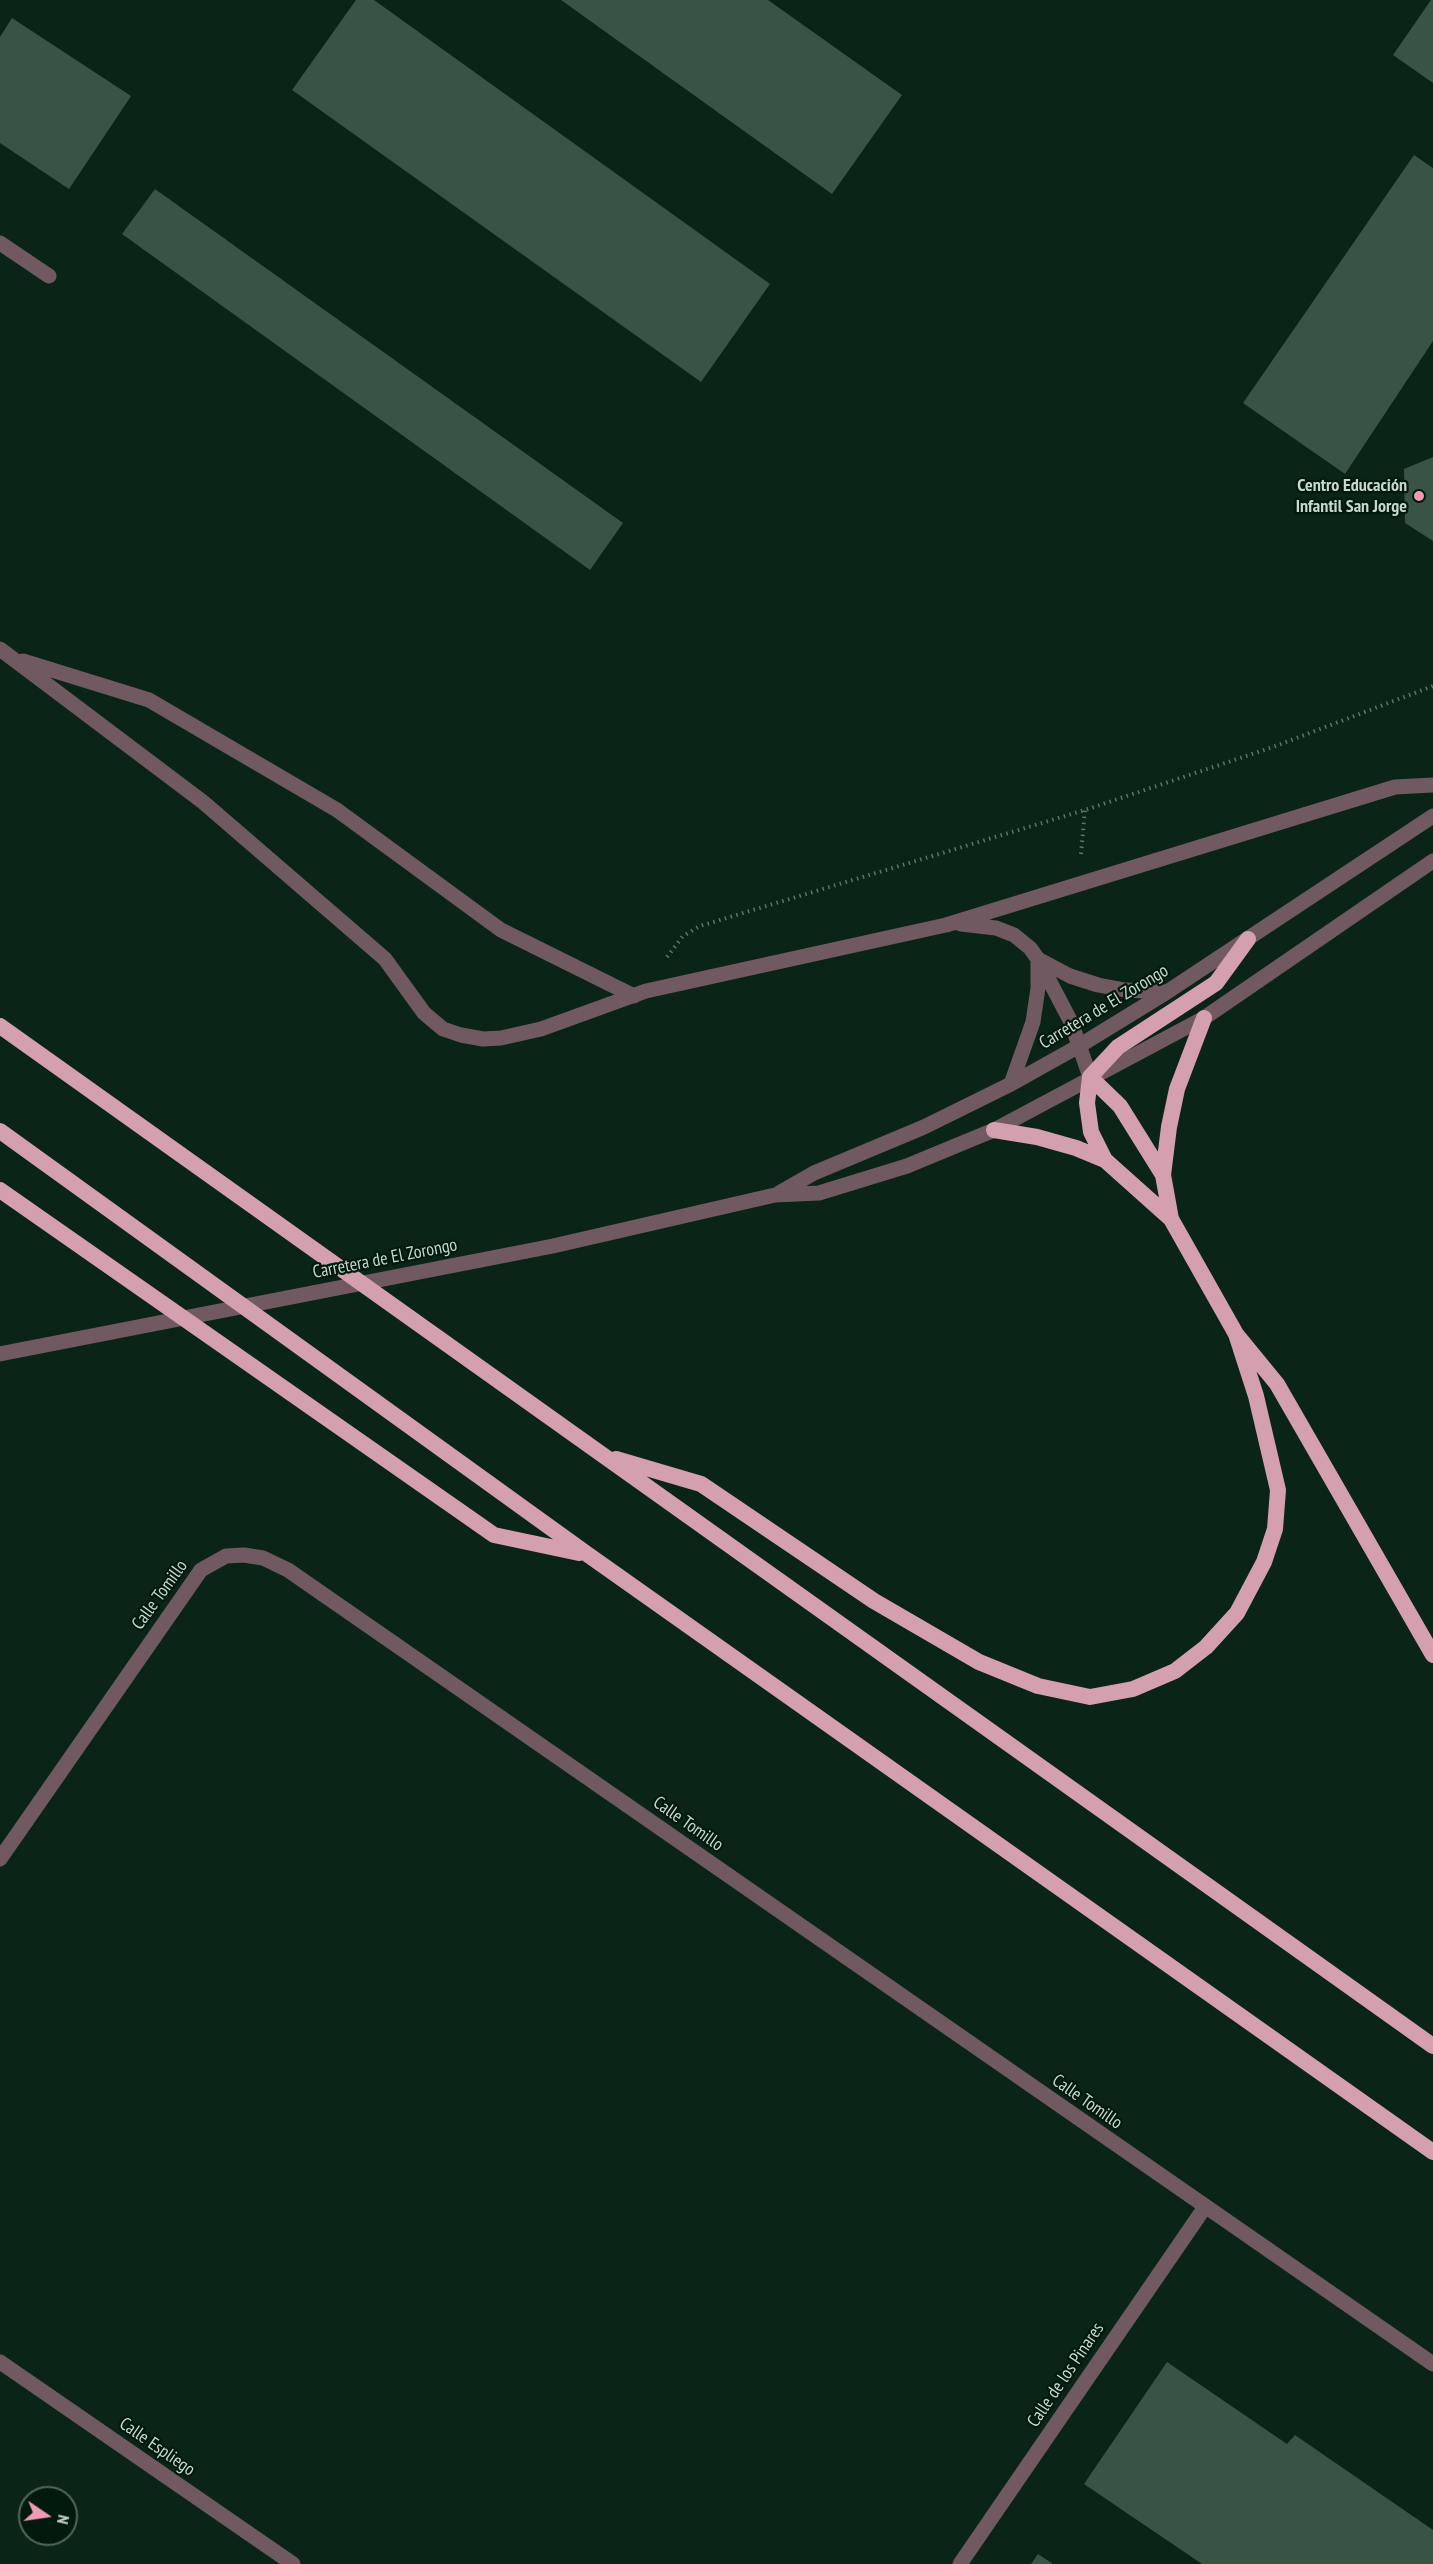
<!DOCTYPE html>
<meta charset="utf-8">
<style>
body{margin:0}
#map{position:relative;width:1433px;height:2564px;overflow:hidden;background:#0a2417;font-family:"PT Sans Narrow",sans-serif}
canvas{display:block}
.north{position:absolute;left:18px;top:2486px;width:60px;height:60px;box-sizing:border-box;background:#021a0e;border:2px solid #52665b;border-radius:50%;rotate:103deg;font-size:16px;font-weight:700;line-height:24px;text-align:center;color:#c9d8cf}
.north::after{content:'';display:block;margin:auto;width:21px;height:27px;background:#f09ab6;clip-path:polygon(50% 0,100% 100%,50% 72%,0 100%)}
</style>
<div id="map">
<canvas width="1433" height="2564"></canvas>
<div class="north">N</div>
</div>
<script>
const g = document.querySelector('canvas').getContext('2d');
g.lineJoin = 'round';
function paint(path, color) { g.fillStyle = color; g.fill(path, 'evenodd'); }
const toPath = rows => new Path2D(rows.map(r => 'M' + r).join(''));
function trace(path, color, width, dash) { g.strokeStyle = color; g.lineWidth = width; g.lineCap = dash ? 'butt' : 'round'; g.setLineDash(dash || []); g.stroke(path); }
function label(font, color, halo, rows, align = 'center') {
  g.font = font + ' "PT Sans Narrow",sans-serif'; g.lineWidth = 4.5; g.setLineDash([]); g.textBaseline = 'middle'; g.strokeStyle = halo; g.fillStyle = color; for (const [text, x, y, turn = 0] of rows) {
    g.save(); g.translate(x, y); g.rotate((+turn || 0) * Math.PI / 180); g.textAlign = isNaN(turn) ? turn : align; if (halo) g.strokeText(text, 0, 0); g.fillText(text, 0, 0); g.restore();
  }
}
const building = toPath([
 [356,0,374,0,770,284,701,382,292,90],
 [561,0,768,0,902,95,832,194],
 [1431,0,1433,0,1433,83,1393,55],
 [12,18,131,96,69,189,0,143,0,37],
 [1414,155,1433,168,1433,341,1345,474,1243,403],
 [155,189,623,523,590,570,122,234],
 [1433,457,1433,541,1405,523,1404,469],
 [1167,2362,1287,2444,1295,2435,1433,2530,1433,2564,1202,2564,1084,2484],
 [1038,2554,1053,2564,1031,2564]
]);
const path = toPath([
 [1081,854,1085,810],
 [667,957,683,936,700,926,1085,810,1273,747,1433,686]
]);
const service = toPath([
 [0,243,49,276]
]);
const minor = toPath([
 [0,1859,201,1570,226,1556,244,1555,263,1558,288,1570,1433,2364],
 [0,2362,293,2564],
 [960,2564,1205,2207]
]);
const tertiary = toPath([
 [0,649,203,802,385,959,424,1013,443,1029,461,1035,483,1039,501,1038,541,1029,646,991,946,925,1395,787,1433,785],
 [23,661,149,700,337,810,501,930,634,996],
 [961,924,996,928,1014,935,1030,948,1038,959,1071,1022,1090,1077],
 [1038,959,1070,976,1098,985,1125,990,1167,992],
 [1011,1084,1033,1022,1038,988,1038,962],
 [779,1193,814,1173,924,1127,1011,1084,1079,1046,1167,992,1433,816],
 [0,1354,553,1246,775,1195,819,1193,907,1166,994,1130,1204,1018,1433,861]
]);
const trunk = toPath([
 [0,1026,1433,2046],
 [1090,1077,1120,1106,1163,1175],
 [994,1130,1037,1137,1076,1148,1105,1160,1171,1219,1236,1334,1277,1384,1433,1655],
 [0,1131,587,1554,1433,2152],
 [1105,1160,1091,1132,1087,1103,1090,1077,1118,1047,1216,983,1248,939],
 [0,1190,494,1535,579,1553],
 [1171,1219,1163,1175,1169,1127,1177,1089,1204,1018],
 [616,1459,701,1484,874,1601,979,1662,1038,1686,1090,1697,1133,1689,1175,1671,1206,1647,1237,1613,1264,1562,1275,1529,1278,1490,1256,1396,1236,1334]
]);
const markers = [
 [1419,496,6,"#f09ab6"]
];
const poiNames = [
 ["Centro Educación",1407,486],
 ["Infantil San Jorge",1407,507]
];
const streetNames = [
 ["Carretera de El Zorongo",1104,1007,-31],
 ["Carretera de El Zorongo",385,1259,-11],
 ["Calle Tomillo",160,1595,-54],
 ["Calle Tomillo",688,1824,35],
 ["Calle Tomillo",1087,2102,35],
 ["Calle de los Pinares",1066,2375,-56],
 ["Calle Espliego",157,2447,35]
];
paint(building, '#395344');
trace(path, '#5f7469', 4, [1.5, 4.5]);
trace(service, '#705960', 15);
trace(minor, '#705960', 15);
trace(tertiary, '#705960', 15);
trace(trunk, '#d4a0b0', 16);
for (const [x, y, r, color] of markers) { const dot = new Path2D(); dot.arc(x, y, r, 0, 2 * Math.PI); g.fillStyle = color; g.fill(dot); trace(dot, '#021a0e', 2); }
label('bold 18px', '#c9d8cf', '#021a0e', poiNames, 'right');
label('18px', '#c9d8cf', '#021a0e', streetNames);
</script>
